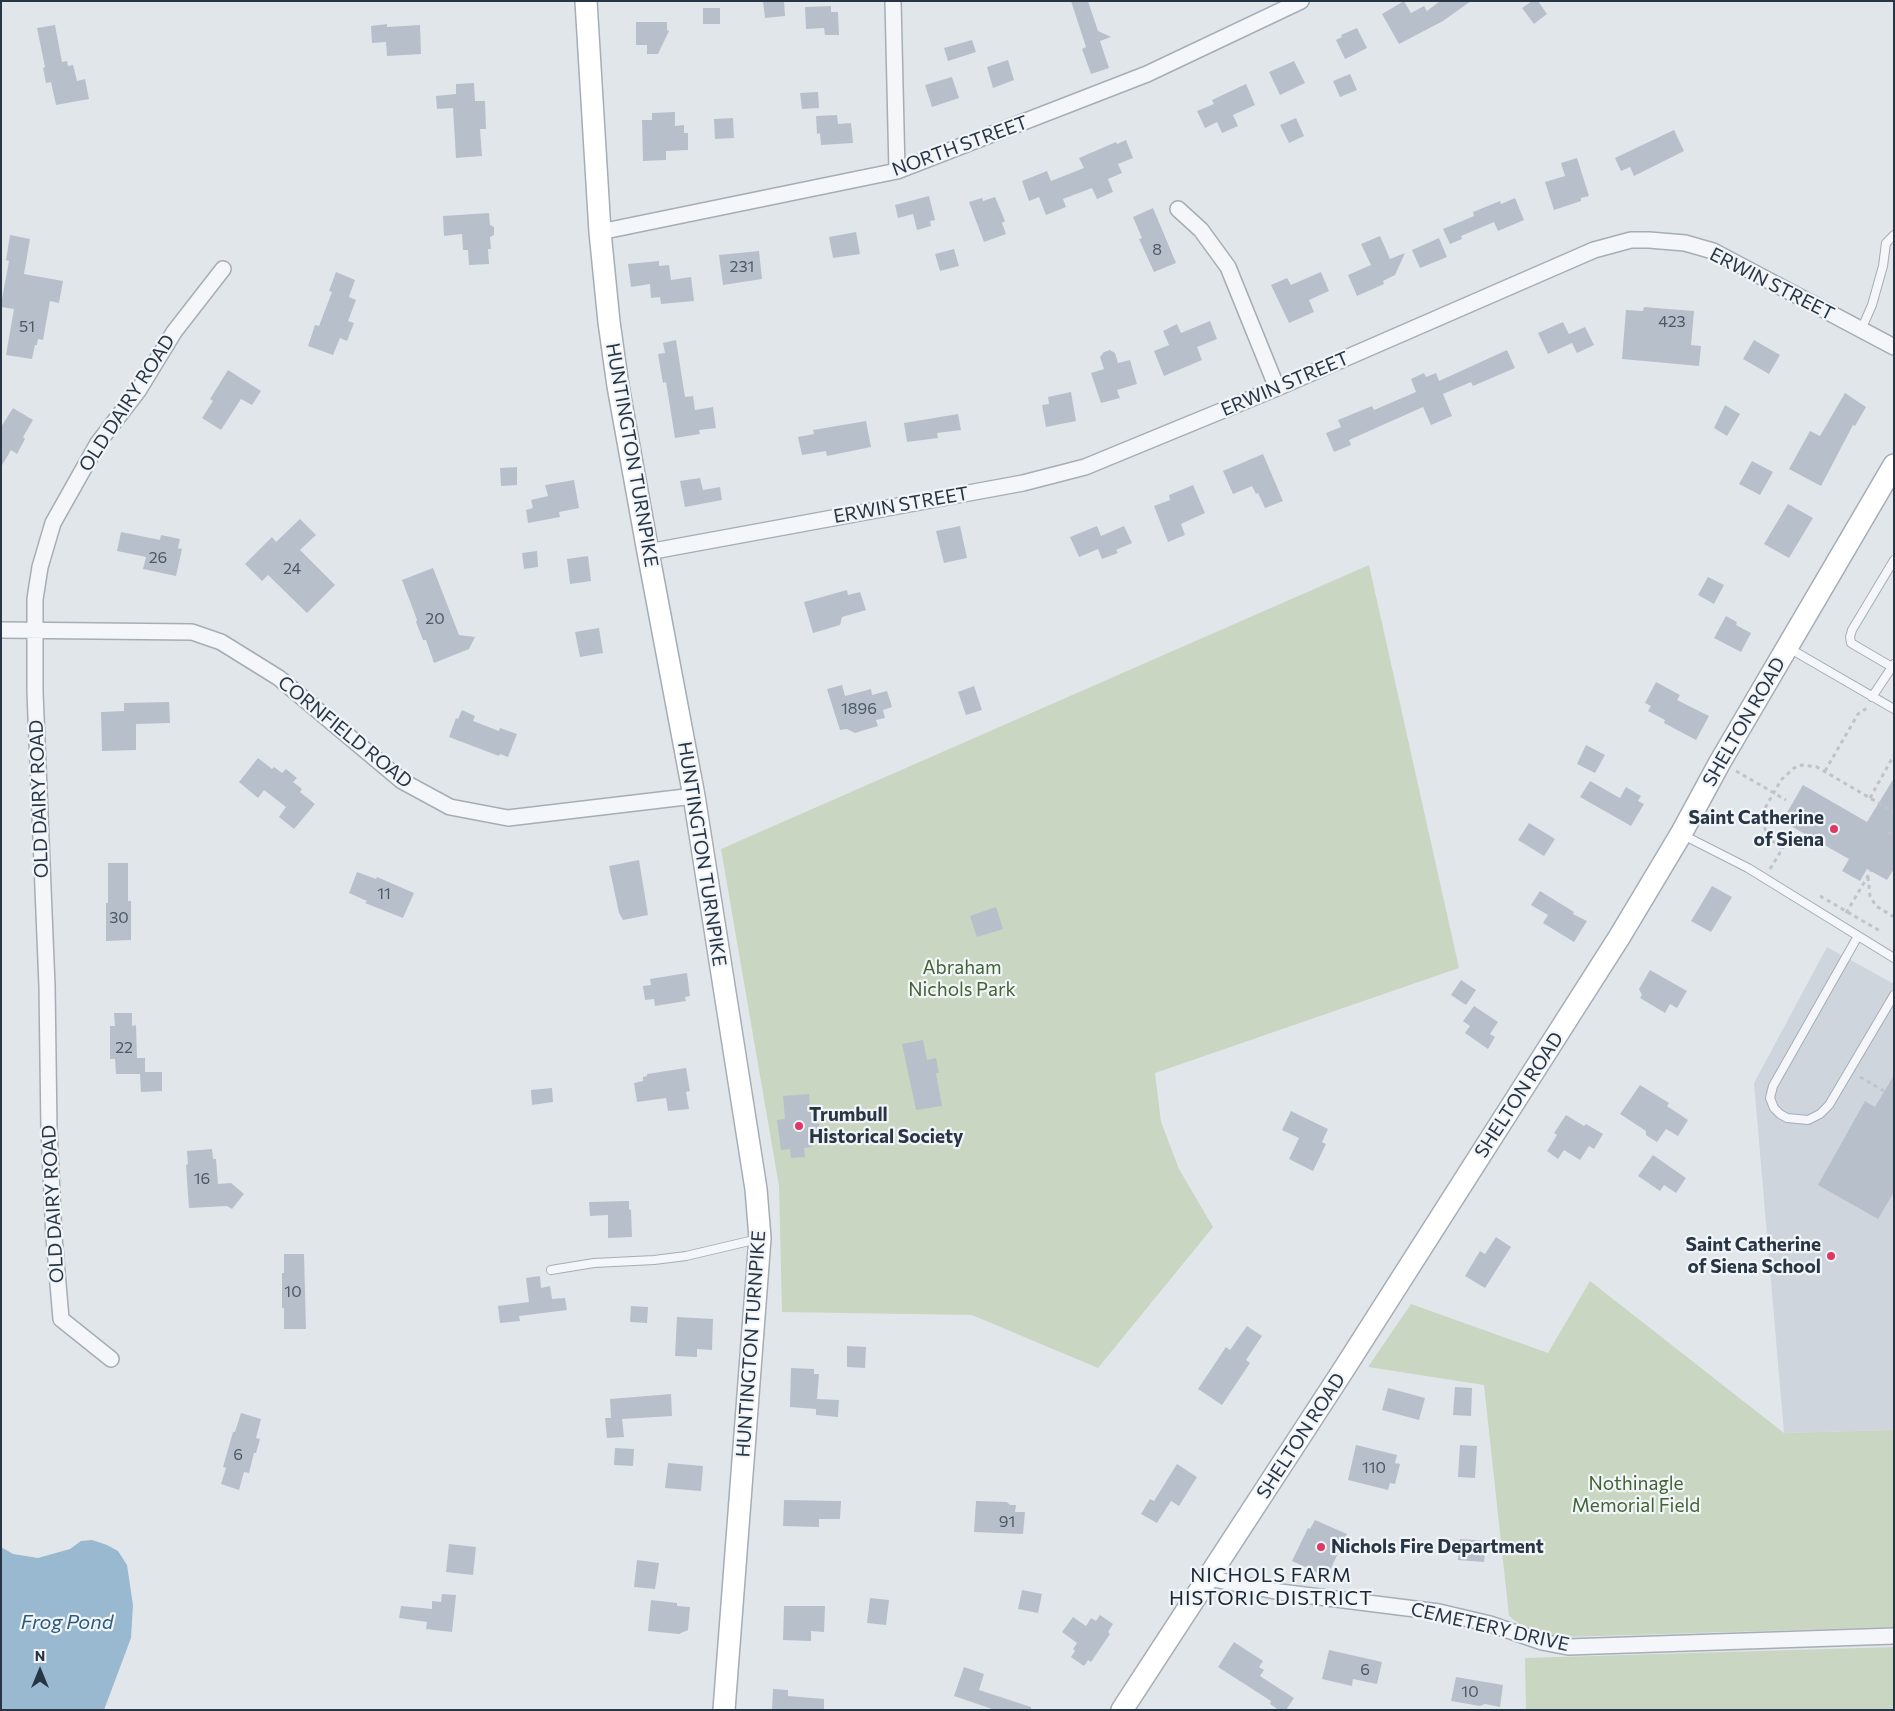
<!DOCTYPE html>
<style>
body{margin:0}
#map{position:relative;width:1895px;height:1711px;overflow:hidden;background:#e1e6eb;font-family:Commissioner,sans-serif}
canvas{display:block}
.frame{position:absolute;inset:0;border:2px solid #273545;pointer-events:none}
.north{position:absolute;left:15px;top:1646px;width:50px;height:50px;-webkit-text-stroke:4px #f1f5f8;paint-order:stroke;rotate:0deg;font-size:14px;font-weight:700;line-height:20px;text-align:center;color:#273545}
.north::after{content:'';display:block;margin:auto;width:18px;height:22px;background:#273545;clip-path:polygon(50% 0,100% 100%,50% 72%,0 100%)}
</style>
<div id="map">
<canvas width="1895" height="1711"></canvas>
<div class="frame"></div>
<div class="north">N</div>
</div>
<script>
const g = document.querySelector('canvas').getContext('2d');
g.lineJoin = 'round';
function paint(path, color) { g.fillStyle = color; g.fill(path, 'evenodd'); }
const toPath = rows => new Path2D(rows.map(r => 'M' + r).join(''));
function trace(path, color, width, dash) { g.strokeStyle = color; g.lineWidth = width; g.lineCap = dash ? 'butt' : 'round'; g.setLineDash(dash || []); g.stroke(path); }
function label(font, color, halo, rows, align = 'center') {
  g.font = font + ' Commissioner,sans-serif'; g.lineWidth = 4.5; g.setLineDash([]); g.textBaseline = 'middle'; g.strokeStyle = halo; g.fillStyle = color; for (const [text, x, y, turn = 0] of rows) {
    g.save(); g.translate(x, y); g.rotate((+turn || 0) * Math.PI / 180); g.textAlign = isNaN(turn) ? turn : align; if (halo) g.strokeText(text, 0, 0); g.fillText(text, 0, 0); g.restore();
  }
}
const built = toPath([
 [1827,947,1894,984,1894,1430,1784,1433,1754,1083]
]);
const green = toPath([
 [1369,565,1459,968,1155,1073,1161,1122,1179,1169,1213,1227,1098,1368,972,1315,782,1312,779,1186,721,849],
 [1590,1281,1784,1433,1894,1430,1894,1627,1565,1637,1529,1631,1509,1616,1484,1385,1368,1367,1411,1304,1548,1353],
 [1894,1647,1894,1710,1526,1710,1525,1658]
]);
const water = toPath([
 [92,1540,107,1545,118,1551,127,1565,133,1605,131,1638,104,1710,1,1710,1,1547,13,1554,38,1558,70,1549,81,1541]
]);
const building = toPath([
 [763,1,784,1,785,16,765,18],
 [1071,1,1088,1,1098,31,1111,37,1100,41,1109,68,1091,74,1082,49,1086,47],
 [1404,1,1411,13,1424,6,1427,11,1440,1,1471,1,1443,21,1399,44,1382,14],
 [1532,1,1538,1,1547,14,1534,24,1522,8],
 [831,6,831,12,838,12,839,35,825,35,824,28,806,29,805,7],
 [703,8,720,8,720,24,703,24],
 [636,22,667,22,667,30,669,31,658,54,647,54,647,45,636,45],
 [387,24,387,27,420,25,421,54,387,56,386,42,372,43,371,26],
 [55,25,62,62,67,61,68,66,73,65,77,81,85,79,89,99,56,105,51,82,46,83,43,68,45,67,37,28],
 [1357,28,1367,48,1345,59,1336,40,1342,37,1341,35],
 [972,40,976,52,948,61,944,48],
 [1008,60,1014,80,993,88,987,67],
 [1294,61,1305,83,1280,95,1269,72],
 [1350,74,1357,90,1340,97,1333,81],
 [952,77,959,98,932,107,925,85],
 [474,83,475,101,485,101,486,129,480,129,482,156,456,158,453,108,437,109,436,96,456,94,456,84],
 [1246,84,1255,105,1233,115,1238,126,1222,133,1217,122,1205,128,1197,111,1214,104,1212,100],
 [818,92,819,108,802,109,800,93],
 [675,112,675,126,684,125,684,133,688,133,688,150,666,151,666,160,643,161,642,120,652,120,652,113],
 [837,115,838,124,851,123,853,143,821,145,820,133,817,134,816,116],
 [733,118,734,138,715,139,714,119],
 [1296,118,1304,136,1289,143,1280,125],
 [1674,130,1684,151,1634,176,1630,167,1621,171,1615,158],
 [1126,140,1133,158,1118,164,1122,173,1108,179,1113,192,1097,199,1092,188,1063,199,1066,207,1046,215,1039,197,1029,201,1022,181,1047,171,1051,181,1084,168,1079,158,1116,142,1117,144],
 [1577,158,1589,196,1581,198,1581,201,1554,210,1545,182,1565,176,1561,163],
 [929,196,935,220,930,221,931,226,917,230,913,214,898,218,895,205],
 [995,197,1005,221,1002,223,1006,234,984,242,969,202,982,198,983,201],
 [1515,198,1524,220,1498,231,1494,222,1461,236,1462,239,1450,244,1443,229,1474,216,1473,212,1500,201,1501,204],
 [1153,208,1176,263,1154,272,1139,239,1142,238,1133,217],
 [489,213,490,225,494,227,494,235,490,237,491,249,488,249,489,264,469,265,468,250,463,250,462,234,444,236,443,216],
 [856,232,860,254,833,258,829,237],
 [10,235,30,239,24,274,63,281,59,303,50,301,43,340,38,339,37,345,35,345,32,359,6,355,14,309,1,307,1,304,9,261,6,260],
 [1380,236,1390,259,1405,253,1395,275,1383,281,1384,284,1357,296,1348,275,1371,265,1361,244],
 [1439,238,1447,257,1420,268,1412,250],
 [954,249,959,266,940,271,935,254],
 [759,251,762,279,723,285,719,255],
 [659,261,659,266,669,265,671,280,691,277,694,301,661,304,660,297,651,298,650,284,631,287,628,264],
 [336,272,355,280,349,297,356,300,348,321,354,323,347,341,340,338,333,355,308,346,315,325,319,326,332,292,329,291],
 [1321,272,1329,291,1309,300,1314,312,1289,323,1271,285,1287,278,1291,285],
 [1644,307,1694,311,1691,345,1701,346,1699,366,1622,359,1626,310,1643,311],
 [1210,321,1217,339,1197,347,1202,360,1164,376,1154,351,1169,345,1163,331,1177,324,1181,333],
 [1563,322,1569,334,1585,327,1594,345,1577,353,1572,343,1548,354,1538,333],
 [676,340,685,397,693,396,695,410,713,407,716,428,699,430,700,434,675,438,666,382,663,383,658,354,665,353,663,343],
 [1754,340,1780,355,1769,374,1743,359],
 [1110,350,1115,353,1118,363,1130,360,1137,384,1117,390,1120,398,1101,403,1091,373,1104,369,1100,357,1104,352],
 [1507,350,1515,368,1473,386,1471,382,1443,394,1452,416,1431,425,1423,407,1349,440,1351,445,1334,452,1326,433,1341,427,1338,420,1372,406,1374,410,1416,392,1411,379,1424,373,1426,377,1436,373,1439,381],
 [228,370,261,391,252,405,241,399,221,430,202,418,213,401,210,399],
 [1071,392,1076,421,1046,427,1042,405,1049,404,1048,397],
 [1845,393,1866,407,1855,426,1853,425,1821,486,1789,469,1810,431,1820,436],
 [1725,405,1740,414,1727,436,1714,428],
 [13,408,33,420,23,437,25,439,17,454,11,450,1,467,1,427],
 [958,414,961,430,937,433,938,438,907,442,904,423],
 [866,421,871,447,827,456,826,451,802,455,798,437,814,434,813,430],
 [1263,454,1283,501,1265,508,1258,493,1256,494,1252,486,1233,494,1223,471],
 [1752,461,1773,472,1760,495,1739,484],
 [517,467,517,485,501,486,500,468],
 [700,478,703,490,720,487,722,500,685,507,680,481],
 [574,480,579,508,559,512,560,517,528,523,526,510,533,508,531,500,548,496,545,485],
 [1193,485,1205,513,1181,524,1185,535,1168,542,1154,506,1170,500,1169,495],
 [1788,504,1813,518,1789,558,1764,544],
 [300,519,316,535,300,550,335,585,307,613,268,575,262,581,245,564,272,537,276,542],
 [960,526,967,558,944,563,936,531],
 [1097,526,1101,536,1124,526,1132,543,1116,550,1118,553,1102,559,1098,549,1079,557,1070,537],
 [121,532,160,540,161,535,180,539,178,548,182,549,176,576,143,569,146,557,117,551],
 [537,551,538,567,524,569,522,553],
 [588,556,591,581,570,584,567,559],
 [433,568,459,635,475,637,469,649,434,663,426,640,423,640,416,622,417,620,402,580],
 [1708,577,1724,585,1714,604,1698,595],
 [847,590,848,595,860,592,866,610,842,617,840,625,813,633,804,602],
 [1726,616,1737,622,1736,625,1751,633,1741,652,1714,638],
 [599,628,603,653,580,657,575,632],
 [1656,682,1680,695,1677,700,1709,716,1696,740,1664,723,1665,720,1648,711,1651,706,1645,703],
 [842,685,845,696,871,689,872,695,887,691,892,707,883,710,885,718,876,720,878,726,855,733,847,729,840,730,827,689],
 [974,686,982,710,966,715,958,692],
 [169,702,170,723,136,724,136,750,102,751,101,712,124,711,124,703],
 [462,710,475,716,473,721,499,731,500,728,517,734,508,757,500,754,499,756,449,737,456,718,458,719],
 [1586,745,1605,755,1595,773,1577,764],
 [258,758,272,769,274,767,282,773,286,769,297,778,293,782,302,789,300,792,315,804,294,829,279,817,286,807,264,790,258,798,239,782],
 [1894,778,1894,869,1887,880,1867,869,1860,881,1842,871,1849,859,1782,821,1803,785,1867,822],
 [1590,781,1620,798,1626,787,1641,796,1638,801,1644,804,1631,826,1580,797],
 [1529,823,1555,839,1544,856,1518,840],
 [639,860,648,915,623,920,619,913,609,866],
 [108,863,128,863,128,901,131,901,131,940,106,941,106,903,108,903],
 [357,872,376,879,377,877,414,893,403,918,365,903,367,901,349,893],
 [1712,886,1732,897,1711,932,1691,921],
 [1540,891,1574,912,1573,914,1587,921,1574,942,1543,923,1548,915,1531,905],
 [996,907,1003,929,977,937,970,916],
 [1650,970,1687,991,1677,1008,1670,1004,1665,1013,1640,998,1642,995,1639,989],
 [687,973,690,996,685,997,686,1001,655,1006,654,999,645,1000,643,986,651,985,650,979],
 [1461,980,1476,990,1466,1005,1451,995],
 [1474,1006,1498,1022,1490,1034,1495,1037,1488,1049,1465,1033,1470,1026,1463,1021],
 [114,1013,132,1013,132,1026,136,1025,137,1058,145,1058,145,1072,162,1072,162,1091,141,1092,140,1074,116,1074,115,1059,110,1059,110,1026,115,1026],
 [923,1040,927,1060,936,1058,939,1073,936,1073,942,1106,916,1110,902,1044],
 [686,1068,690,1091,686,1092,689,1109,668,1111,666,1098,637,1102,634,1083,643,1081,643,1077,647,1076,647,1074],
 [1894,1075,1894,1192,1878,1219,1818,1185,1865,1101,1875,1107],
 [1640,1085,1669,1103,1667,1106,1688,1120,1678,1136,1666,1129,1657,1142,1646,1135,1646,1131,1620,1114],
 [552,1088,553,1102,532,1105,531,1090],
 [809,1094,811,1117,818,1116,820,1135,810,1135,812,1147,804,1148,805,1157,791,1158,790,1149,781,1150,777,1120,785,1119,783,1096],
 [1291,1111,1328,1129,1322,1142,1326,1144,1313,1171,1289,1159,1299,1138,1282,1130],
 [1566,1115,1584,1126,1586,1124,1603,1134,1594,1149,1589,1146,1580,1160,1564,1150,1558,1159,1547,1151,1557,1135,1554,1133],
 [212,1149,213,1159,216,1159,218,1184,231,1183,244,1194,232,1209,227,1206,189,1208,186,1165,188,1164,187,1151],
 [1653,1155,1686,1178,1676,1193,1664,1185,1660,1191,1638,1176],
 [629,1201,629,1209,631,1210,632,1237,608,1238,608,1215,590,1216,589,1202],
 [1496,1237,1511,1247,1485,1288,1465,1276,1480,1251,1485,1254],
 [284,1254,304,1254,306,1329,284,1329,284,1308,282,1308,282,1273,284,1273],
 [540,1276,541,1288,550,1286,552,1299,565,1298,567,1310,519,1316,520,1321,500,1323,498,1306,529,1302,526,1278],
 [631,1306,648,1307,647,1323,630,1322],
 [677,1317,713,1319,712,1350,697,1349,697,1357,675,1356],
 [1247,1326,1262,1336,1246,1360,1250,1363,1222,1405,1198,1389,1226,1347,1230,1350],
 [847,1346,866,1347,865,1368,847,1367],
 [791,1368,814,1369,814,1374,819,1374,817,1399,839,1400,838,1417,816,1415,816,1409,790,1407],
 [1455,1387,1472,1388,1471,1416,1453,1415],
 [1388,1388,1425,1398,1419,1420,1382,1410],
 [671,1394,672,1416,622,1419,624,1437,607,1438,605,1418,611,1418,610,1399],
 [241,1413,261,1419,256,1438,260,1439,256,1453,254,1453,249,1473,244,1472,239,1490,221,1484,226,1468,223,1467,233,1432,235,1432],
 [1356,1445,1397,1455,1395,1463,1400,1464,1395,1484,1390,1483,1388,1490,1348,1480],
 [1460,1445,1477,1446,1475,1478,1458,1477],
 [615,1448,634,1449,633,1466,614,1465],
 [668,1463,703,1466,701,1491,665,1488],
 [1177,1464,1197,1477,1179,1506,1171,1501,1157,1523,1141,1514,1150,1499,1154,1501],
 [784,1500,841,1501,840,1519,819,1519,819,1527,783,1526],
 [976,1501,1007,1502,1010,1505,1016,1505,1015,1512,1025,1512,1023,1534,974,1532],
 [1315,1520,1347,1534,1327,1577,1292,1561,1308,1528,1310,1529],
 [1460,1539,1486,1541,1484,1562,1458,1560],
 [449,1544,476,1547,473,1575,446,1572],
 [637,1560,659,1563,655,1589,634,1587],
 [1022,1590,1042,1594,1038,1613,1018,1609],
 [442,1594,456,1595,452,1632,426,1629,427,1622,399,1618,401,1606,432,1609,432,1601,441,1602],
 [870,1598,889,1600,886,1625,867,1623],
 [651,1600,677,1603,677,1606,690,1607,688,1630,679,1634,648,1631],
 [784,1606,825,1606,824,1632,811,1631,811,1641,783,1640],
 [1100,1615,1113,1624,1108,1632,1110,1634,1091,1662,1088,1660,1084,1666,1071,1657,1075,1651,1073,1649,1077,1643,1062,1632,1073,1617,1086,1626,1091,1618,1096,1621],
 [1234,1642,1263,1661,1259,1667,1264,1670,1260,1676,1294,1698,1286,1710,1279,1710,1270,1704,1271,1701,1218,1667],
 [1329,1650,1382,1662,1377,1684,1353,1679,1352,1686,1322,1679],
 [964,1667,984,1674,979,1690,1031,1707,1031,1710,995,1710,954,1696],
 [1456,1677,1503,1685,1500,1707,1485,1704,1480,1706,1451,1701],
 [773,1689,788,1690,788,1696,824,1699,824,1710,772,1710]
]);
const path = toPath([
 [1736,771,1786,800],
 [1825,771,1858,714,1867,708],
 [1870,798,1894,755],
 [1888,832,1894,836],
 [1782,848,1769,838,1765,829,1763,818,1764,810,1781,780,1794,768,1802,765,1817,767,1894,812],
 [1770,869,1795,828],
 [1868,877,1870,896,1876,906,1894,917],
 [1820,896,1880,931],
 [1846,913,1871,871],
 [1860,1077,1884,1091]
]);
const service = toPath([
 [1861,330,1872,305,1883,266,1886,243,1894,235],
 [1787,647,1894,709],
 [1892,667,1851,643,1850,637,1852,630,1894,560],
 [1872,697,1894,664],
 [1683,835,1748,868,1894,958],
 [1858,936,1773,1086,1770,1098,1774,1108,1780,1114,1787,1118,1808,1120,1820,1114,1829,1105,1894,995],
 [551,1270,594,1263,654,1260,686,1256,758,1239]
]);
const minor = toPath([
 [893,1,897,171],
 [1178,209,1201,230,1228,267,1277,388],
 [600,232,897,171,1147,74,1301,1],
 [648,552,1023,483,1085,467,1277,388,1594,250,1631,240,1649,240,1685,243,1713,251,1894,347],
 [1,630,192,632,221,642,279,678,402,781,450,807,508,818,694,796],
 [111,1359,61,1319,54,1237,49,1130,47,986,35,692,35,599,40,567,53,523,98,443,138,391,174,332,223,269],
 [1208,1578,1280,1592,1439,1612,1490,1624,1542,1642,1568,1647,1894,1636]
]);
const secondary = toPath([
 [586,1,600,232,609,322,618,386,648,552,694,796,756,1189,760,1238,724,1710],
 [1122,1710,1344,1369,1620,936,1681,834,1720,762,1894,465]
]);
const markers = [
 [1834,829,5,"#de3865"],
 [799,1126,5,"#de3865"],
 [1831,1256,5,"#de3865"],
 [1321,1547,5,"#de3865"]
];
const numberNames = [
 ["8",1157,250],
 ["231",742,267],
 ["423",1672,322],
 ["51",27,327],
 ["26",158,558],
 ["24",292,569],
 ["20",435,619],
 ["1896",859,709],
 ["11",384,894],
 ["30",119,918],
 ["22",124,1048],
 ["16",202,1179],
 ["10",293,1292],
 ["6",238,1455],
 ["110",1374,1468],
 ["91",1007,1522],
 ["6",1365,1670],
 ["10",1470,1692]
];
const streetNames = [
 ["NORTH STREET",960,146,-20],
 ["ERWIN STREET",1772,284,27],
 ["ERWIN STREET",1285,384,-23],
 ["OLD DAIRY ROAD",127,403,-57],
 ["HUNTINGTON TURNPIKE",632,455,80],
 ["ERWIN STREET",901,505,-10],
 ["SHELTON ROAD",1744,722,-60],
 ["CORNFIELD ROAD",345,732,39],
 ["OLD DAIRY ROAD",39,799,-92],
 ["HUNTINGTON TURNPIKE",702,854,81],
 ["SHELTON ROAD",1519,1095,-57],
 ["OLD DAIRY ROAD",53,1204,-93],
 ["HUNTINGTON TURNPIKE",751,1344,-86],
 ["SHELTON ROAD",1301,1436,-57],
 ["CEMETERY DRIVE",1490,1627,13]
];
const poiNames = [
 ["Saint Catherine",1824,818],
 ["of Siena",1824,840],
 ["Trumbull",809,1115,"left"],
 ["Historical Society",809,1137,"left"],
 ["Saint Catherine",1821,1245],
 ["of Siena School",1821,1267],
 ["Nichols Fire Department",1331,1547,"left"]
];
const parkNames = [
 ["Abraham",962,968],
 ["Nichols Park",962,990],
 ["Nothinagle",1636,1484],
 ["Memorial Field",1636,1506]
];
const neighbourhoodNames = [
 ["NICHOLS FARM",1271,1575],
 ["HISTORIC DISTRICT",1271,1598]
];
const waterNames = [
 ["Frog Pond",67,1622]
];
paint(built, '#ced5dd');
paint(green, '#c9d6c1');
paint(water, '#98b9cf');
paint(building, '#b7c0ca');
trace(service, '#a5adb6', 10);
trace(minor, '#a5adb6', 18);
trace(secondary, '#a5adb6', 24);
trace(path, '#bfc4ca', 3, [4, 4]);
trace(service, '#f4f6f9', 8);
trace(minor, '#f4f6f9', 15);
trace(secondary, '#fff', 21);
for (const [x, y, r, color] of markers) { const dot = new Path2D(); dot.arc(x, y, r, 0, 2 * Math.PI); g.fillStyle = color; g.fill(dot); trace(dot, '#f1f5f8', 2); }
label('16px', '#4b5866', null, numberNames);
label('19px', '#273545', '#f1f5f8', streetNames);
label('bold 19px', '#273545', '#f1f5f8', poiNames, 'right');
label('19px', '#416233', '#f1f5f8', parkNames);
g.letterSpacing = '1px';
label('20px', '#192636', '#f1f5f8', neighbourhoodNames);
g.letterSpacing = '0px';
label('italic 20px', '#2c5a7e', '#f1f5f8', waterNames);
</script>
